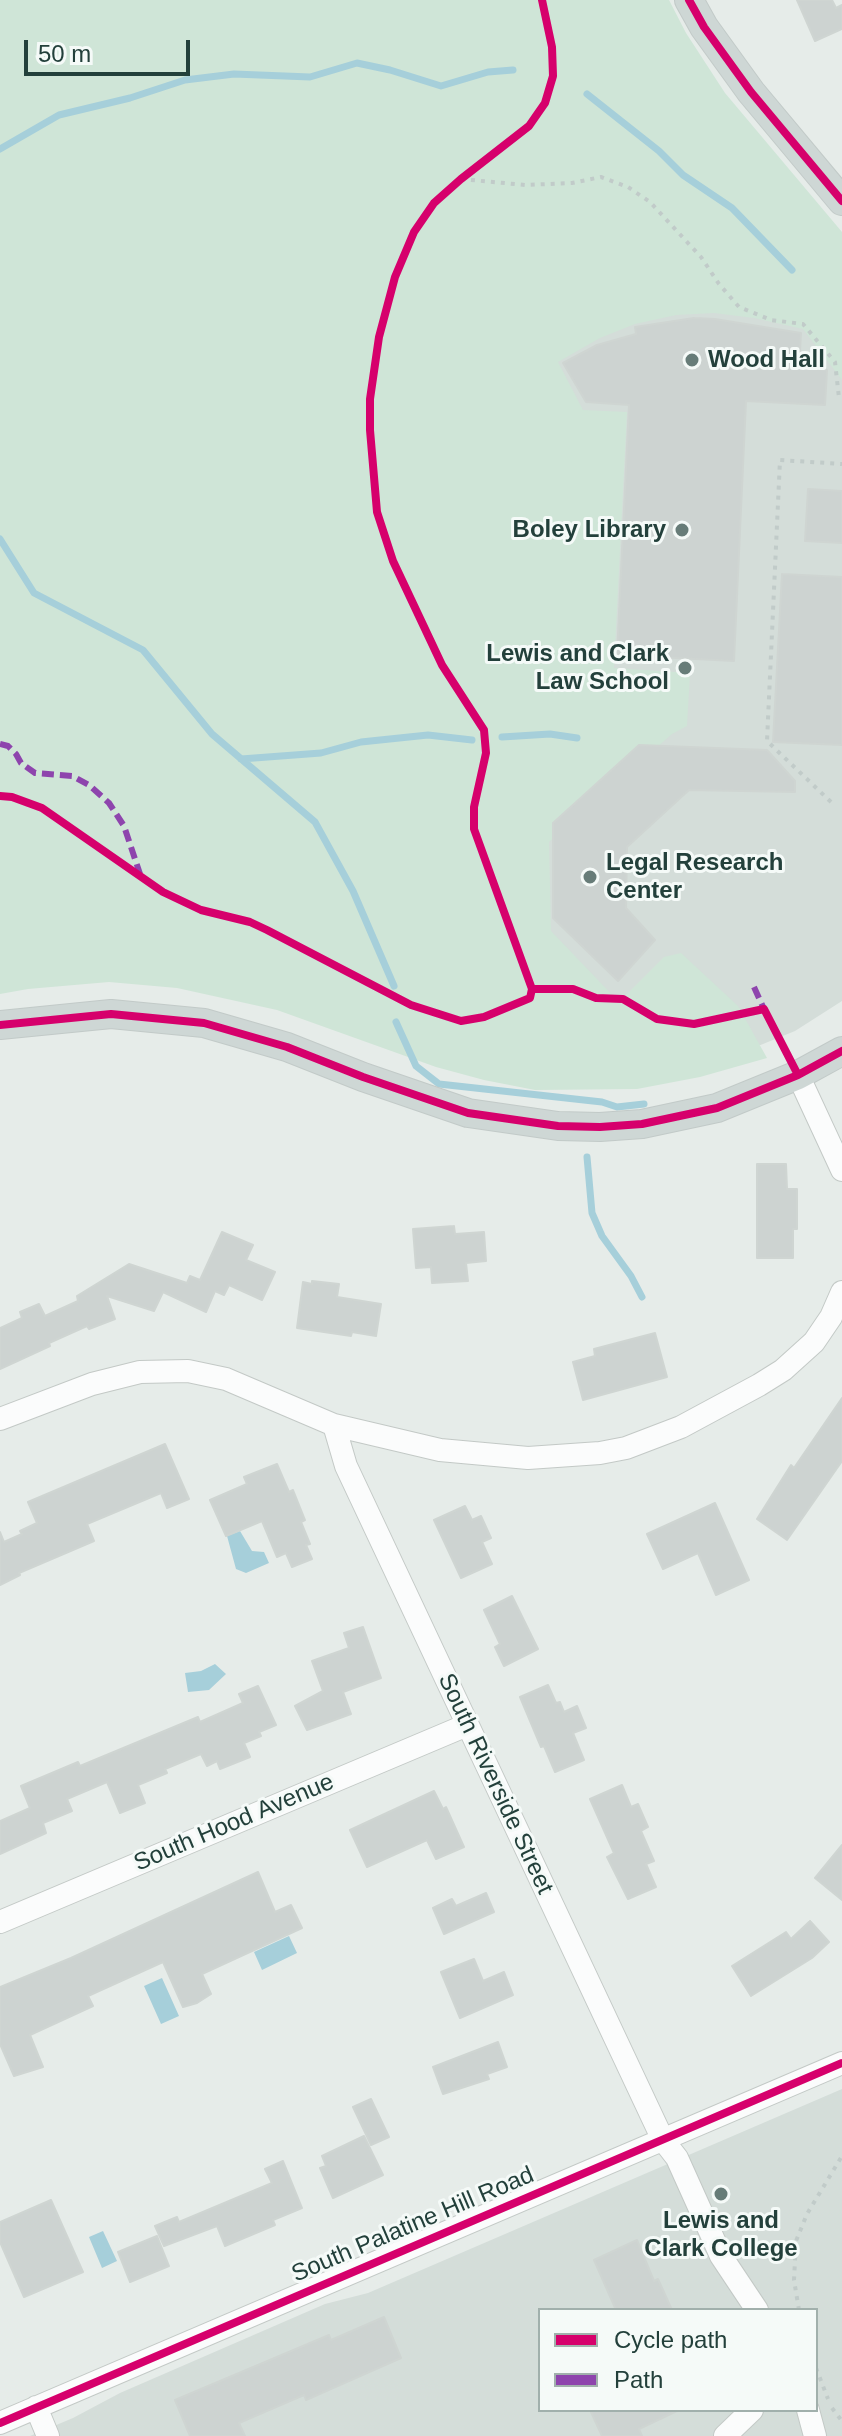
<!DOCTYPE html>
<style>
body{margin:0}
#map{position:relative;width:842px;height:2436px;overflow:hidden;background:#e6ece9;font-family:Arial,sans-serif}
canvas{display:block}
.legend{position:absolute;left:538px;top:2308px;width:280px;height:104px;box-sizing:border-box;background:#f5faf8;border:2px solid #a1b0ac;margin:0;padding:10px 14px;list-style:none;font-size:24px;color:#23403b}
.legend li{display:flex;align-items:center;gap:16px;height:40px}
.legend b{width:40px;border:2px solid #a1b0ac}
.scale{position:absolute;left:24px;top:40px;width:166px;height:36px;box-sizing:border-box;border:4px solid #23403b;border-top:0;padding-left:10px;font-size:24px;line-height:28px;white-space:nowrap;color:#23403b;-webkit-text-stroke:6px #f5faf8;paint-order:stroke}
</style>
<div id="map">
<canvas width="842" height="2436"></canvas>
<ul class="legend">
<li><b style="height:10px;background:#d6006c"></b>Cycle path</li>
<li><b style="height:10px;background:#8e44ad"></b>Path</li>
</ul>
<div class="scale">50 m</div>
</div>
<script>
const g = document.querySelector('canvas').getContext('2d');
g.lineJoin = 'round';
function paint(path, color) { g.fillStyle = color; g.fill(path, 'evenodd'); }
const toPath = rows => new Path2D(rows.map(r => 'M' + r).join(''));
function trace(path, color, width, dash) { g.strokeStyle = color; g.lineWidth = width; g.lineCap = dash ? 'butt' : 'round'; g.setLineDash(dash || []); g.stroke(path); }
function label(font, color, halo, rows, align = 'center') {
  g.font = font + ' Arial,sans-serif'; g.lineWidth = 6; g.setLineDash([]); g.textBaseline = 'middle'; g.strokeStyle = halo; g.fillStyle = color; for (const [text, x, y, turn = 0] of rows) {
    g.save(); g.translate(x, y); g.rotate((+turn || 0) * Math.PI / 180); g.textAlign = isNaN(turn) ? turn : align; if (halo) g.strokeText(text, 0, 0); g.fillText(text, 0, 0); g.restore();
  }
}
const built = toPath([
 [666,278,842,290,842,1001,795,1031,699,1070,544,1085,533,336],
 [842,2089,842,2436,30,2436,73,2418,120,2393,325,2304,368,2293],
 [540,2310,816,2310,816,2410,540,2410]
]);
const green = toPath([
 [0,0,669,0,686,33,725,93,842,232,842,380,803,329,754,318,714,313,676,315,635,324,600,338,558,362,583,410,627,412,614,668,690,673,687,726,672,734,549,842,551,931,619,1002,664,957,681,953,738,1006,767,1058,700,1077,637,1089,535,1090,484,1080,436,1067,277,1010,177,988,109,982,28,989,0,994]
]);
const water = toPath([
 [240,1531,252,1551,264,1552,269,1563,246,1573,236,1569,227,1536],
 [215,1664,226,1674,209,1690,188,1692,185,1673,201,1671],
 [289,1936,297,1953,262,1970,254,1952],
 [162,1978,179,2016,161,2024,144,1986],
 [103,2231,117,2261,102,2268,89,2237]
]);
const stream = toPath([
 [587,94,659,151,683,175,732,208,792,270],
 [0,149,59,115,130,98,185,80,234,74,310,77,357,63,390,70,441,86,488,72,513,70],
 [0,539,34,593,143,650,212,734,315,822,353,891,394,986],
 [502,737,550,734,577,738],
 [241,759,321,753,361,742,428,735,472,740],
 [396,1022,416,1066,439,1084,602,1102,617,1107,644,1104],
 [587,1157,592,1213,602,1236,631,1276,642,1297]
]);
const building = toPath([
 [797,0,832,0,836,8,842,5,842,29,815,41,797,0],
 [694,318,715,319,801,333,800,351,817,358,816,369,827,370,825,405,746,401,734,661,617,655,629,405,586,402,563,363,597,345,636,334,635,327,694,318],
 [808,489,842,491,842,543,805,541,808,489],
 [782,574,842,577,842,745,773,742,782,574],
 [639,745,767,750,795,781,795,792,689,790,627,847,626,908,655,940,618,981,553,918,553,823,639,745],
 [757,1164,786,1164,787,1189,797,1189,797,1229,793,1229,793,1258,757,1258,757,1164],
 [454,1226,455,1234,484,1232,486,1261,466,1263,468,1281,432,1283,431,1267,416,1268,413,1229,454,1226],
 [222,1232,253,1245,246,1260,275,1272,262,1300,229,1285,224,1295,215,1291,206,1312,163,1292,154,1311,107,1296,115,1319,89,1329,87,1326,49,1343,50,1346,0,1369,0,1328,22,1318,20,1312,39,1304,45,1316,78,1301,77,1296,129,1264,187,1283,190,1276,200,1280,222,1232],
 [312,1281,339,1284,337,1297,381,1304,376,1336,352,1332,351,1336,297,1328,303,1282,312,1284,312,1281],
 [655,1333,667,1377,583,1400,573,1362,595,1356,594,1349,655,1333],
 [842,1398,842,1461,787,1540,757,1519,791,1465,794,1468,842,1398],
 [165,1444,189,1499,167,1508,161,1493,87,1524,94,1541,19,1573,20,1575,0,1585,0,1532,4,1542,22,1534,20,1531,37,1523,28,1502,165,1444],
 [277,1464,289,1492,293,1490,305,1520,301,1522,310,1544,306,1545,312,1559,292,1567,286,1553,277,1557,262,1521,226,1536,210,1500,247,1484,244,1477,277,1464],
 [715,1503,749,1580,716,1595,698,1553,663,1569,647,1534,715,1503],
 [465,1506,472,1520,481,1516,491,1538,482,1542,492,1564,461,1578,434,1520,465,1506],
 [512,1596,538,1649,504,1666,495,1647,500,1644,484,1610,512,1596],
 [363,1627,381,1678,343,1692,351,1714,307,1730,295,1706,323,1691,312,1661,349,1648,344,1633,363,1627],
 [548,1685,556,1703,560,1702,564,1712,577,1706,586,1728,573,1733,584,1760,555,1772,544,1746,541,1747,520,1697,548,1685],
 [258,1686,276,1725,259,1732,261,1736,244,1743,250,1757,220,1769,217,1761,207,1766,201,1754,165,1769,167,1773,138,1785,145,1803,120,1813,107,1782,67,1799,72,1811,43,1823,46,1833,0,1854,0,1821,30,1808,21,1786,78,1762,80,1766,198,1717,200,1722,243,1703,239,1694,258,1686],
 [622,1785,631,1807,638,1804,648,1827,641,1831,654,1861,646,1864,656,1887,628,1899,607,1857,614,1853,590,1799,622,1785],
 [434,1791,443,1809,446,1807,464,1847,436,1859,427,1840,367,1867,350,1830,434,1791],
 [842,1845,842,1900,815,1878,842,1845],
 [258,1872,275,1912,291,1905,302,1928,202,1974,211,1994,197,2003,183,2007,163,1962,88,1996,93,2006,30,2035,43,2067,14,2076,0,2044,0,1987,71,1958,258,1872],
 [486,1893,494,1912,444,1934,433,1908,452,1899,456,1906,486,1893],
 [810,1921,829,1942,812,1958,751,1996,732,1966,786,1932,791,1939,810,1921],
 [474,1959,483,1981,504,1972,513,1995,460,2018,441,1972,474,1959],
 [498,2042,507,2067,487,2074,489,2079,443,2094,433,2067,498,2042],
 [371,2099,389,2137,371,2145,353,2107,371,2099],
 [364,2136,383,2175,333,2198,320,2168,326,2166,322,2156,364,2136],
 [283,2161,302,2208,273,2220,275,2225,225,2246,217,2226,164,2246,155,2226,177,2217,179,2222,272,2183,265,2169,283,2161],
 [51,2200,83,2272,24,2297,0,2242,0,2222,51,2200],
 [157,2236,169,2266,130,2282,118,2252,157,2236],
 [637,2240,654,2281,658,2279,672,2310,616,2310,594,2260,637,2240],
 [384,2317,401,2358,306,2400,304,2395,239,2423,245,2436,190,2436,175,2400,329,2335,331,2340,384,2317],
 [590,2410,679,2410,639,2429,642,2436,602,2436,590,2410]
]);
const path = toPath([
 [461,179,525,185,572,183,601,177,628,187,650,202,701,257,719,284,739,307,771,320,803,324,835,362,839,398],
 [831,802,767,741,780,460,842,464],
 [799,2310,794,2280,796,2241,807,2214,842,2156],
 [816,2368,828,2399],
 [832,2408,842,2421]
]);
const minor = toPath([
 [798,1075,842,1170],
 [0,1419,92,1384,140,1372,188,1371,226,1379,334,1425,440,1450,528,1458,600,1453,626,1448,681,1427,759,1385,783,1370,814,1342,831,1317,842,1292],
 [334,1425,346,1466,663,2140,677,2158,721,2256,757,2310],
 [0,1922,467,1725],
 [36,2407,48,2436],
 [808,2410,815,2436],
 [0,2423,842,2063],
 [725,2436,752,2410]
]);
const major = toPath([
 [689,0,704,27,751,92,842,201],
 [0,1025,111,1014,204,1023,287,1047,363,1077,468,1113,558,1126,600,1127,642,1124,717,1108,798,1075,842,1051]
]);
const quiet = toPath([
 [0,744,8,746,16,754,21,763,35,773,72,776,89,785,109,803,124,826,140,874],
 [754,987,764,1009]
]);
const cycleway = toPath([
 [689,0,704,27,751,92,842,201],
 [0,796,12,797,42,808,163,892,201,910,250,922,267,930,411,1005,461,1021,484,1017,530,998,532,989,474,829,474,807,486,753,484,730,442,665,393,561,377,512,370,430,370,399,379,337,395,277,414,232,434,203,461,179,529,126,545,103,553,76,552,47,542,0],
 [532,989,573,989,596,998,623,999,657,1019,694,1024,764,1009,798,1075],
 [0,1025,111,1014,204,1023,287,1047,363,1077,468,1113,558,1126,600,1127,642,1124,717,1108,798,1075,842,1051],
 [0,2423,842,2063]
]);
const markers = [
 [692,360,8,"#677c78"],
 [682,530,8,"#677c78"],
 [685,668,8,"#677c78"],
 [590,877,8,"#677c78"],
 [721,2194,8,"#677c78"]
];
const poiNames = [
 ["Wood Hall",708,360],
 ["Boley Library",666,530,"right"],
 ["Lewis and Clark",669,654,"right"],
 ["Law School",669,682,"right"],
 ["Legal Research",606,863],
 ["Center",606,891],
 ["Lewis and",721,2221,"center"],
 ["Clark College",721,2249,"center"]
];
const streetNames = [
 ["South Riverside Street",495,1784,65],
 ["South Hood Avenue",234,1823,-23],
 ["South Palatine Hill Road",413,2225,-23]
];
paint(built, '#d4ddd9');
paint(green, '#cfe5d7');
paint(water, '#a6cfda');
trace(stream, '#a6cfda', 7);
paint(building, '#cdd3d1');
trace(building, '#cfd5d2', 2);
trace(minor, '#c3c9c6', 24);
trace(major, '#c2cac8', 30);
trace(path, '#c1cbc9', 4, [4, 6]);
trace(minor, '#fbfcfc', 22);
trace(major, '#ced7d5', 28);
trace(quiet, '#8e44ad', 6, [12, 6]);
trace(cycleway, '#d6006c', 8);
for (const [x, y, r, color] of markers) { const dot = new Path2D(); dot.arc(x, y, r, 0, 2 * Math.PI); g.fillStyle = color; g.fill(dot); trace(dot, '#f5faf8', 3); }
label('bold 24px', '#23403b', '#f5faf8', poiNames, 'left');
label('24px', '#23403b', '#f5faf8', streetNames);
</script>
